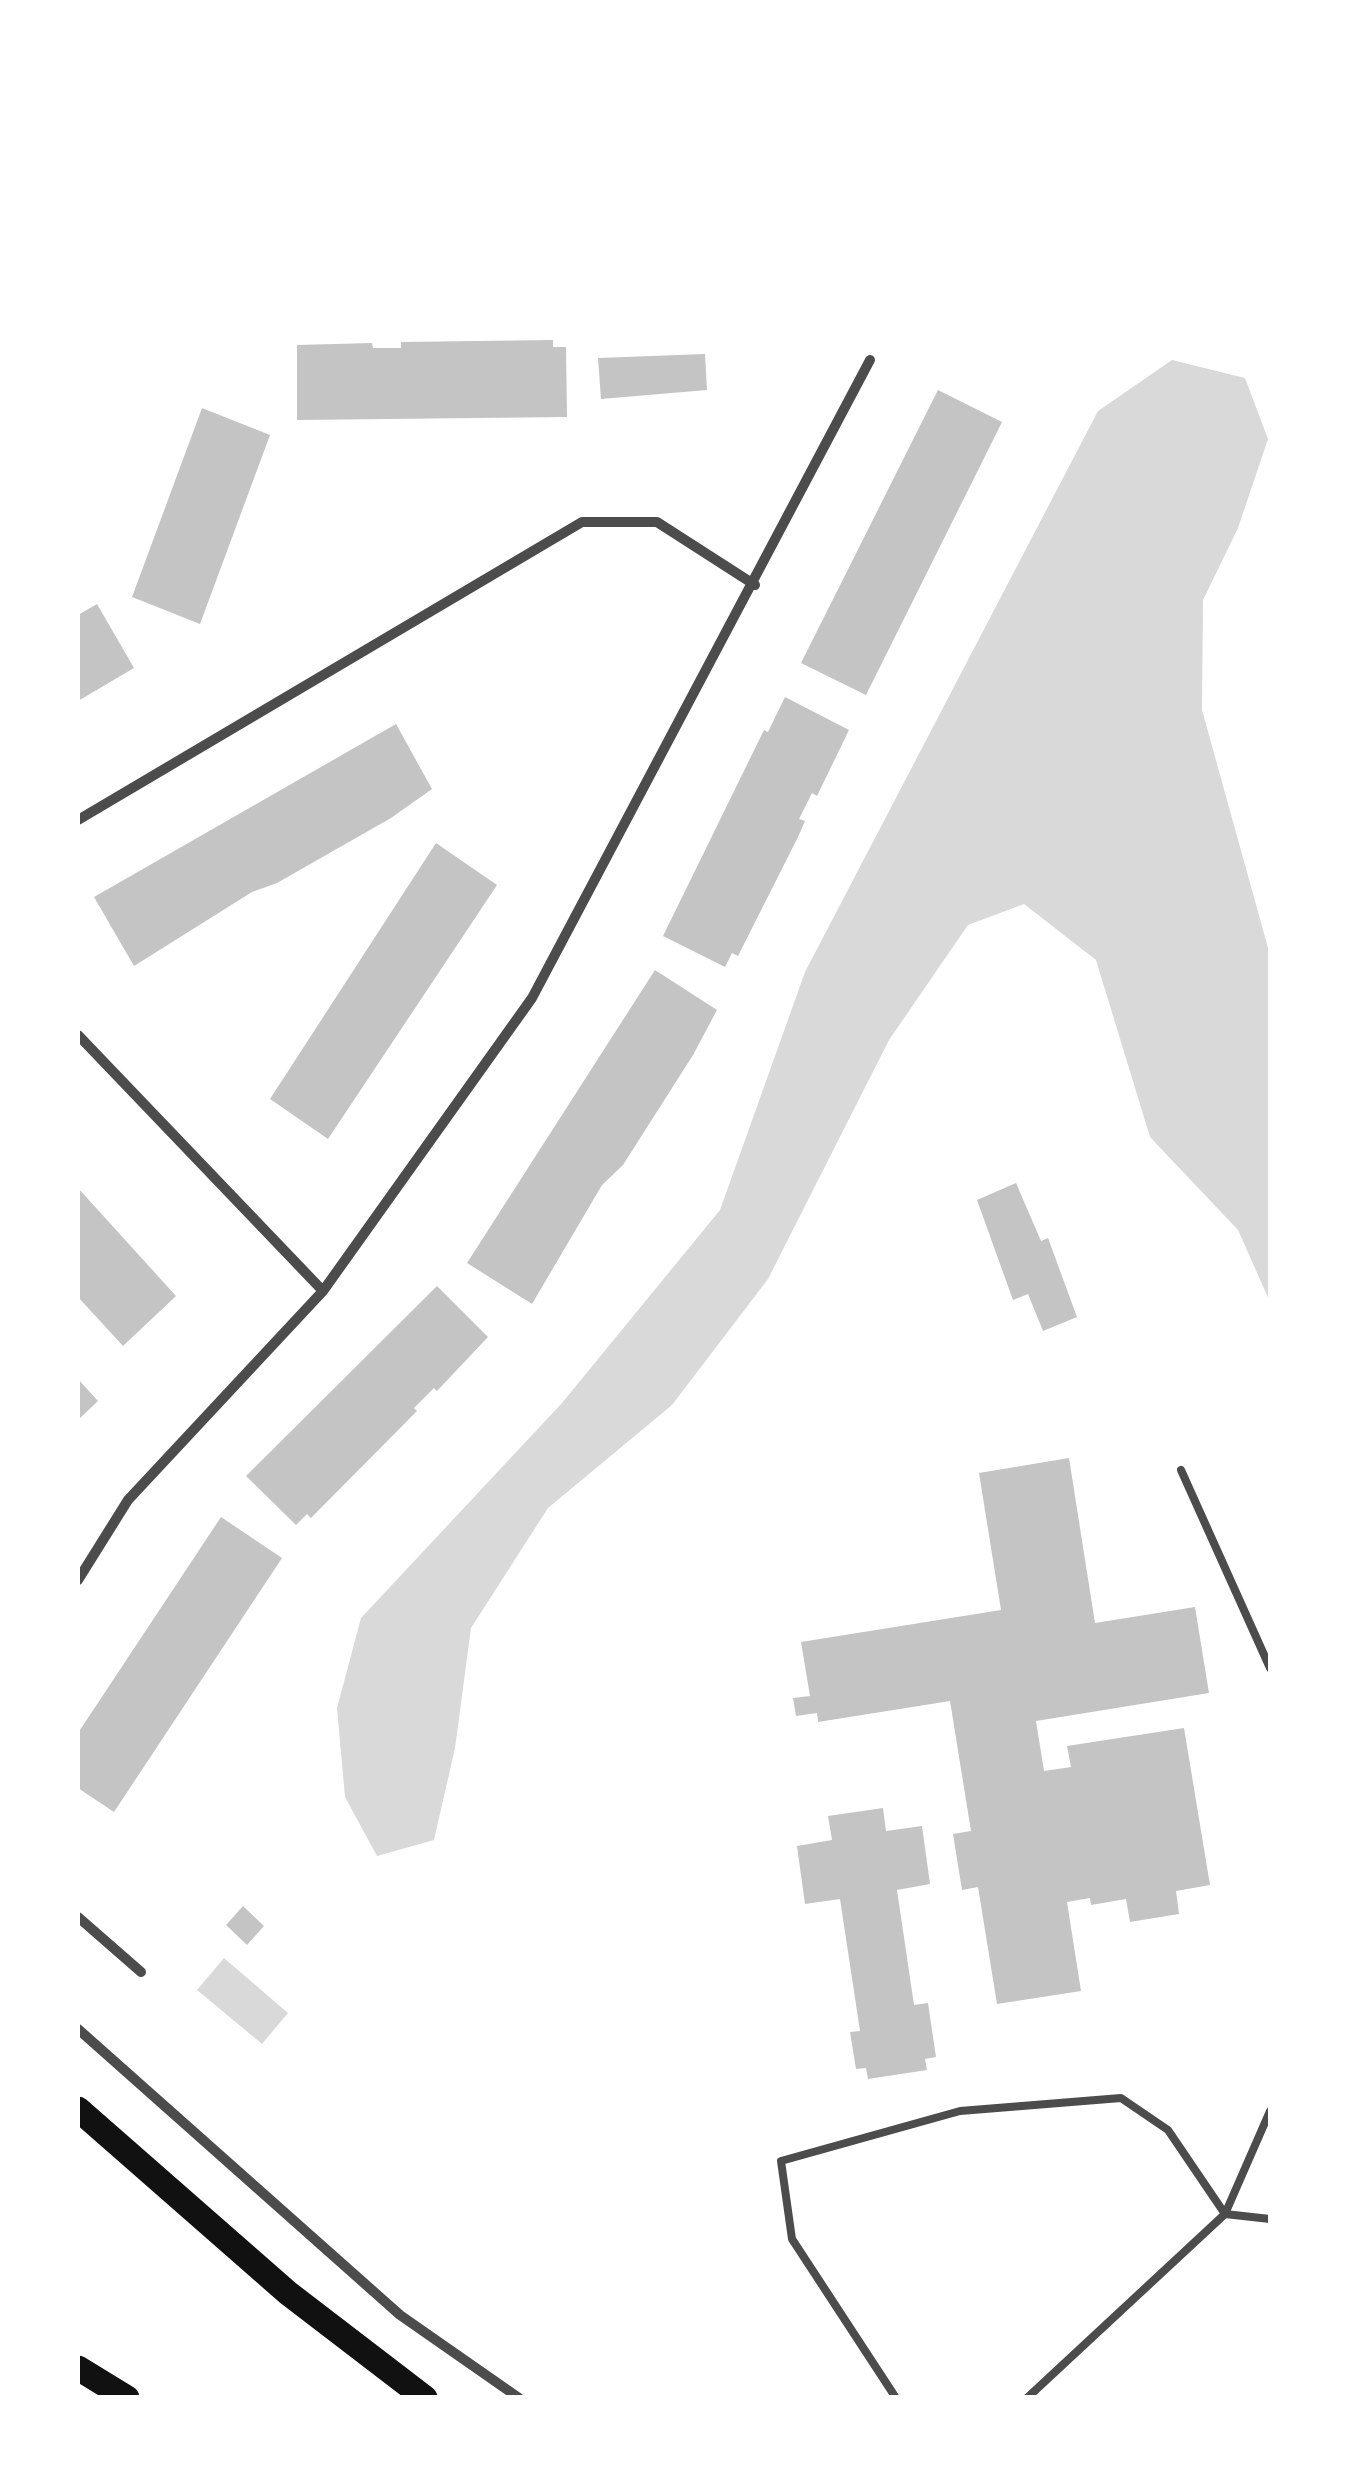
<!DOCTYPE html>
<style>
body{margin:0}
#map{position:relative;width:1348px;height:2475px;overflow:hidden;background:#fff;font-family:Inter,sans-serif}
canvas{display:block}
.frame{position:absolute;inset:0;border:80px solid #fff;pointer-events:none}
</style>
<div id="map">
<canvas width="1348" height="2475"></canvas>
<div class="frame"></div>
</div>
<script>
const g = document.querySelector('canvas').getContext('2d');
g.lineJoin = 'round';
function paint(path, color) { g.fillStyle = color; g.fill(path, 'evenodd'); }
const toPath = rows => new Path2D(rows.map(r => 'M' + r).join(''));
function trace(path, color, width, dash) { g.strokeStyle = color; g.lineWidth = width; g.lineCap = dash ? 'butt' : 'round'; g.setLineDash(dash || []); g.stroke(path); }
const water = toPath([
 [1172,360,1245,378,1268,439,1238,528,1203,600,1202,710,1270,955,1270,1302,1238,1230,1150,1137,1096,960,1024,904,968,925,889,1040,768,1279,672,1405,548,1508,471,1628,455,1748,434,1840,377,1856,345,1797,337,1708,361,1618,562,1403,720,1210,805,972,1098,411],
 [224,1958,288,2013,262,2044,197,1990]
]);
const building = toPath([
 [553,340,553,347,566,347,567,417,297,420,297,345,372,343,373,348,401,348,401,342],
 [705,354,707,390,601,399,598,358],
 [938,390,1002,422,866,695,801,663],
 [202,408,270,435,200,624,132,597],
 [97,604,134,668,78,701,78,615],
 [785,697,849,730,817,796,812,793,799,819,805,821,798,837,738,956,732,953,725,967,663,936,764,730,768,732],
 [396,724,432,789,391,818,277,883,252,892,134,966,94,897],
 [436,843,497,885,328,1139,270,1099],
 [655,970,717,1010,693,1055,623,1165,602,1185,532,1304,467,1263],
 [1016,1183,1041,1241,1048,1238,1077,1317,1043,1331,1028,1294,1013,1300,977,1200],
 [78,1188,176,1296,123,1346,78,1297],
 [437,1286,488,1337,437,1391,434,1388,414,1408,417,1411,311,1518,307,1514,296,1525,246,1476],
 [78,1379,98,1401,78,1420],
 [1069,1458,1095,1623,1195,1607,1209,1693,1036,1721,1044,1771,1071,1767,1067,1746,1184,1728,1210,1885,1176,1891,1179,1914,1130,1922,1126,1899,1091,1905,1090,1898,1067,1902,1081,1991,997,2004,978,1887,962,1890,953,1834,971,1831,950,1701,818,1722,817,1713,796,1716,793,1698,810,1696,801,1642,1001,1610,979,1473],
 [221,1517,282,1558,114,1812,78,1788,78,1733],
 [883,1808,886,1831,922,1826,930,1884,897,1890,914,2005,928,2003,936,2057,925,2059,927,2070,868,2079,866,2068,856,2069,850,2032,860,2031,840,1899,805,1904,797,1846,832,1840,828,1816],
 [243,1906,264,1926,247,1945,226,1925]
]);
const service = toPath([
 [1181,1470,1270,1668],
 [896,2398,792,2239,781,2161,960,2111,1121,2098,1168,2130,1225,2214,1270,2219],
 [1027,2398,1225,2214,1270,2111]
]);
const minor = toPath([
 [78,820,582,522,657,522,755,585],
 [78,1035,323,1291],
 [78,1580,128,1500,323,1291,532,998,870,360],
 [78,1917,141,1972],
 [78,2029,400,2315,519,2398]
]);
const primary = toPath([
 [78,2109,288,2293,425,2398],
 [78,2368,127,2398]
]);
paint(water, '#d9d9d9');
paint(building, '#c4c4c4');
trace(service, '#4c4c4c', 8);
trace(minor, '#4c4c4c', 10);
trace(primary, '#111', 25);
</script>
